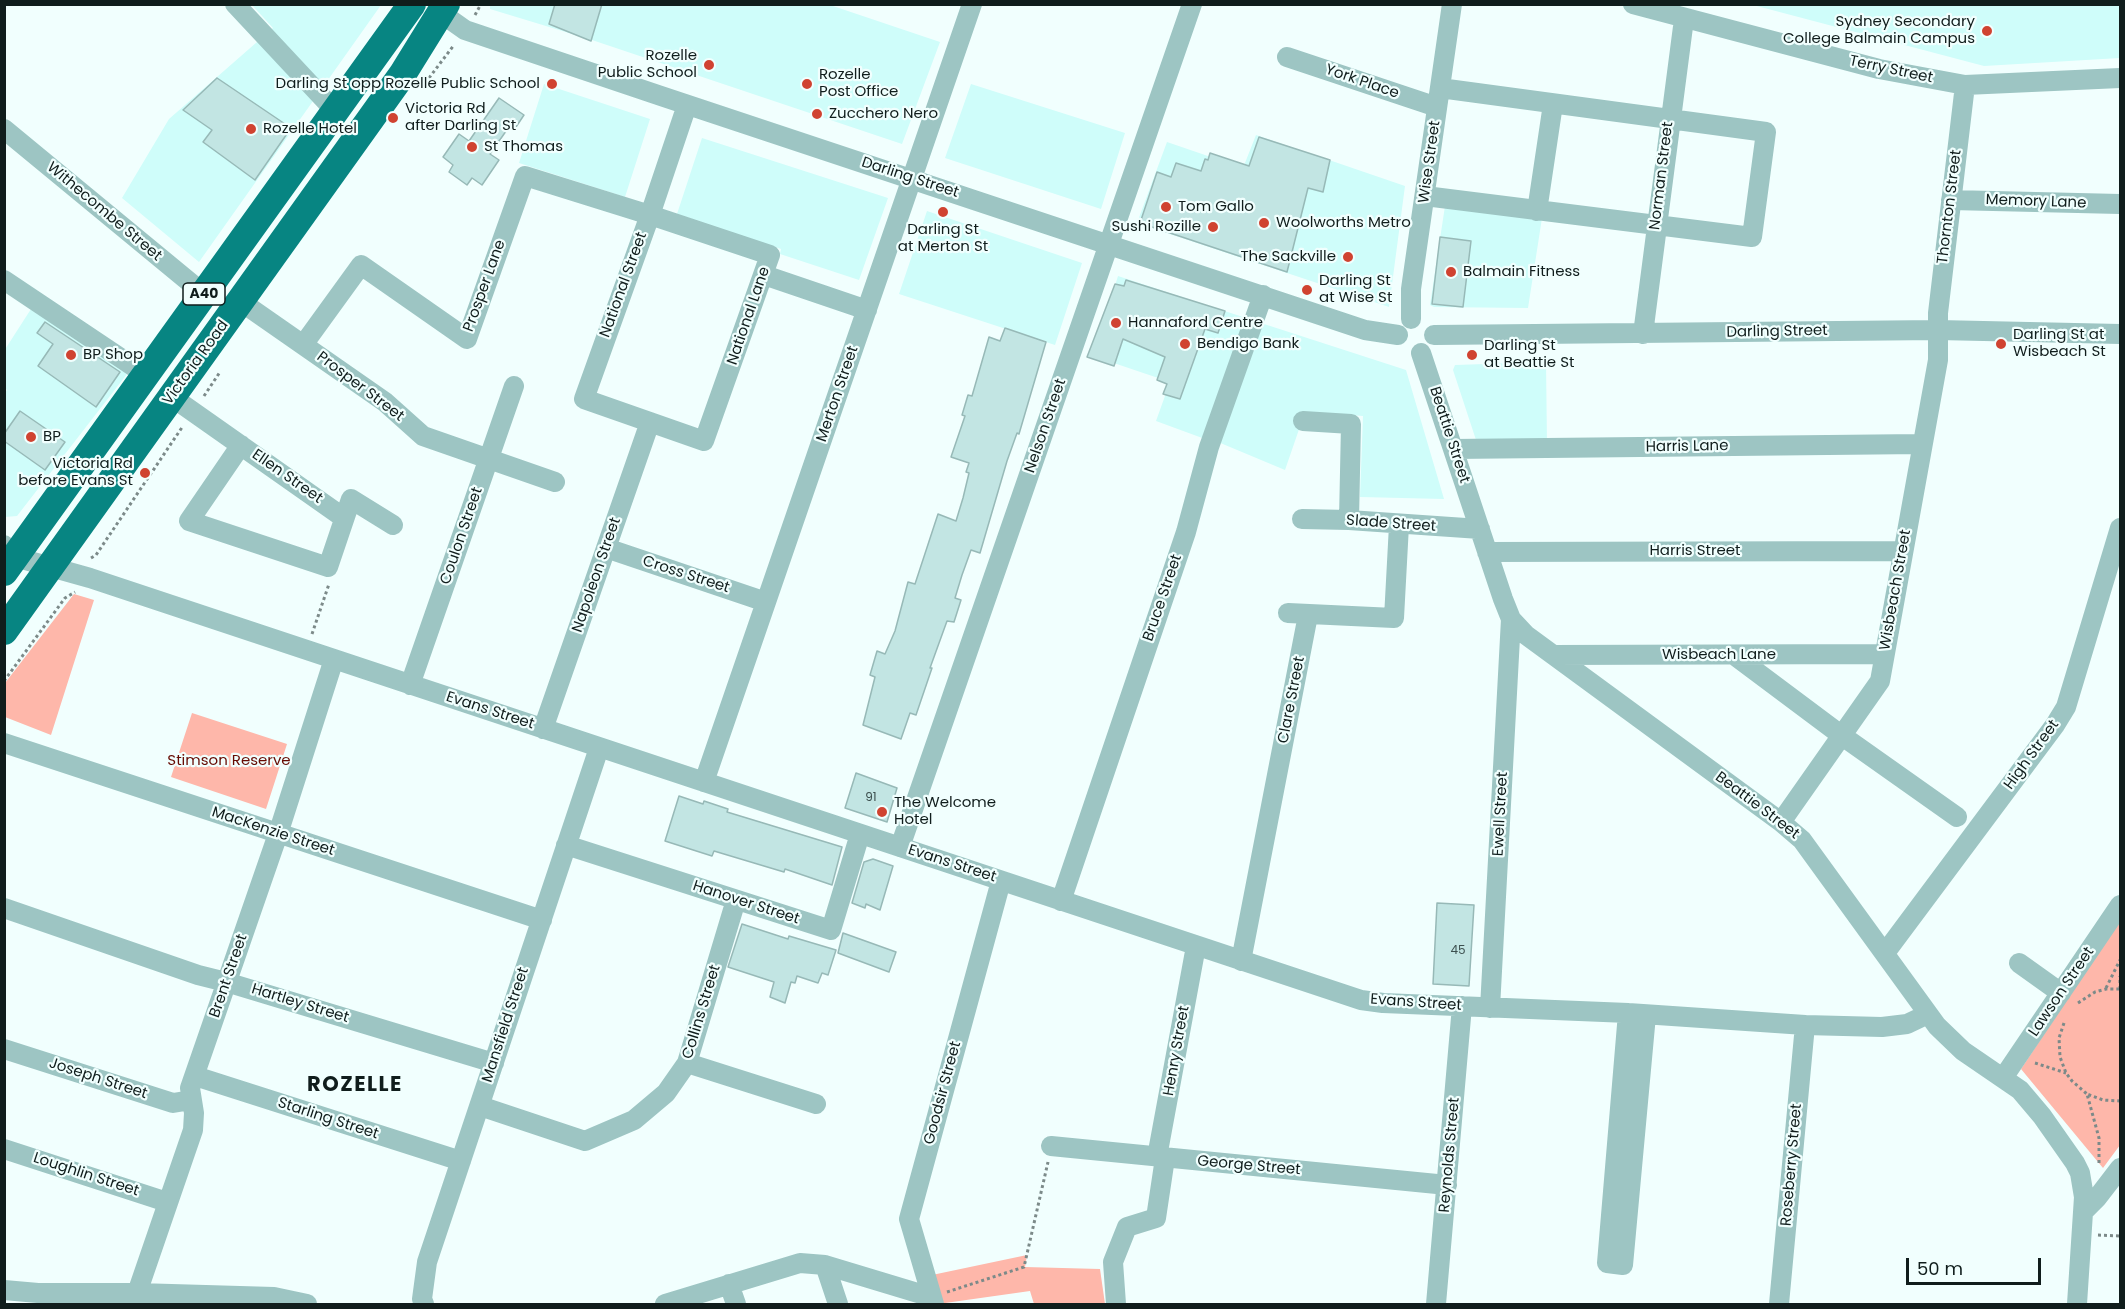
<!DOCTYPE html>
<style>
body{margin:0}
#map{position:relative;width:2125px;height:1309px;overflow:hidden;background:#f1fffe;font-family:Poppins,sans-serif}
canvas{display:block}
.frame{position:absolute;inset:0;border:6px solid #101d1c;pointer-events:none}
.scale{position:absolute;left:1906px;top:1258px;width:135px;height:27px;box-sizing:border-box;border:3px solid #101d1c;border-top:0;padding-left:8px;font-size:18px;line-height:21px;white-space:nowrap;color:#101d1c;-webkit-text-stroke:4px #f1fffe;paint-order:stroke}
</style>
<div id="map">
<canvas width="2125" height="1309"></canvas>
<div class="frame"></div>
<div class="scale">50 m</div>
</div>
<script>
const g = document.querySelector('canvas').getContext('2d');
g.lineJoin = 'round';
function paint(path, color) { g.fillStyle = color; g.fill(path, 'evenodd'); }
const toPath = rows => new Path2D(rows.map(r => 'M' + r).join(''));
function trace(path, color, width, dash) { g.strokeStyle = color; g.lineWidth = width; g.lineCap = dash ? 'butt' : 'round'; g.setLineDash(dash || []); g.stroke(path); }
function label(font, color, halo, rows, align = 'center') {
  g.font = font + ' Poppins,sans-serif'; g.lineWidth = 4.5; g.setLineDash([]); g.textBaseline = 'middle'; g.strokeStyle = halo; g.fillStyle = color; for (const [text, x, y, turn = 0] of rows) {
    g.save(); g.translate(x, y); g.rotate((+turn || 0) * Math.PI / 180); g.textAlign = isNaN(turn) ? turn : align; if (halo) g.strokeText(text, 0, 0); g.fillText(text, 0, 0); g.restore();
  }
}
const built = toPath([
 [490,4,830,5,940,42,902,144,592,40,490,9],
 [252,5,381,5,199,262,122,198,169,119,273,28],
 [1753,5,2120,5,2120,58,1984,66],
 [544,84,650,119,625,197,519,163],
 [971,84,1125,133,1101,209,945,158],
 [1256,135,1405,186,1389,307,1137,223,1167,142,1243,168],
 [702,138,888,198,859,280,780,254,781,249,677,214],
 [1445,206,1542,218,1528,308,1434,307,1430,305],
 [927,211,1082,263,1055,345,899,294],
 [1118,276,1249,319,1205,439,1156,421,1170,382,1093,356],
 [31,309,127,374,17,516,5,517,4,394,7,390,5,388,4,351],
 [1261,323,1406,370,1444,499,1360,497,1363,416,1305,412,1285,470,1218,442],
 [1546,362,1547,444,1477,443,1453,370,1455,365]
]);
const green = toPath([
 [74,594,94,600,51,735,5,717,5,683],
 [192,713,287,744,266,809,171,777],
 [2120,920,2120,1145,2103,1168,2021,1069],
 [1027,1255,1025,1267,1100,1269,1105,1304,1034,1304,1030,1291,938,1304,932,1275]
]);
const building = toPath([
 [555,4,602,4,591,41,549,24,555,4],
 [217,78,291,128,255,180,203,142,212,130,183,110,217,78],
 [499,98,524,115,516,127,511,124,490,154,499,160,482,185,472,178,467,185,449,172,453,165,443,157,459,134,469,141,499,98],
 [1259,137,1330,160,1323,192,1308,188,1287,272,1140,223,1157,172,1171,177,1176,163,1201,171,1205,159,1208,160,1210,153,1249,166,1259,137],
 [1440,237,1471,241,1463,307,1432,304,1440,237],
 [1126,280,1225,311,1218,333,1205,329,1180,399,1163,394,1167,384,1157,380,1165,357,1123,339,1114,366,1087,357,1115,284,1124,286,1126,280],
 [45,322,120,372,96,407,38,366,53,344,37,333,45,322],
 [1005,328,1046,342,1019,434,1017,433,1007,461,980,553,971,550,962,575,955,598,961,600,954,622,947,621,930,668,932,668,916,715,910,713,901,739,863,725,875,677,870,675,877,651,885,654,895,631,908,582,915,584,938,514,956,521,963,498,969,473,966,472,969,463,951,457,965,416,962,415,968,395,972,396,989,337,1000,341,1005,328],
 [20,411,65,442,45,470,4,441,4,434,20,411],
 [856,773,897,788,887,822,845,808,856,773],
 [679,796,703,804,704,801,728,809,727,812,842,847,832,885,785,869,784,872,714,851,712,856,665,841,679,796],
 [873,859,893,866,880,910,866,904,865,908,852,903,864,862,873,859],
 [1437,903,1474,905,1469,986,1433,984,1437,903],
 [742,924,788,939,789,936,836,950,828,975,822,973,818,983,797,976,795,983,791,982,785,1003,770,997,774,982,728,967,742,924],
 [843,933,896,952,889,972,838,953,843,933]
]);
const path = toPath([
 [475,15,481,4],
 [429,78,454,45],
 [204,396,220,372],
 [91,558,96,555,183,426],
 [312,634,329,584],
 [4,681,65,598,75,592],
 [2106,988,2120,960],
 [2120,989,2120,976],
 [2078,1003,2095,992,2106,989,2120,989],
 [2064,1023,2059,1038,2060,1057,2066,1073,2072,1081,2087,1094],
 [2035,1063,2066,1073],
 [2099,1163,2099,1138,2087,1094,2103,1100,2120,1101],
 [2098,1235,2120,1236],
 [947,1292,1024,1267,1048,1162]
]);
const minor = toPath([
 [235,4,336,112],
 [1633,4,1879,69,1965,85,2120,78],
 [441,13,465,30,661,96,1365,330,1398,335],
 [1287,57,1437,107],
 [4,129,204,294],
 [1425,196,1752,237,1766,132,1440,88],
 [1951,200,2120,204],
 [1537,211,1553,104],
 [764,275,867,310],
 [4,280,146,375],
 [240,301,385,402,423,436,555,482],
 [1411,319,1411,289,1452,4],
 [1643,334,1684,19],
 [1434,335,1938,330,2120,334],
 [303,345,361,265,467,339,525,176,650,215,770,255,704,441,584,399,650,215,687,105],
 [1421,353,1503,599,1511,619,1526,635,1781,822,1802,840,1937,1026,1963,1051,2020,1090,2042,1116,2075,1163,2080,1173,2084,1197,2077,1304],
 [172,397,344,518],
 [1303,421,1351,424,1349,520],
 [241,445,189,521,328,567,351,499,393,525],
 [1453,449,1921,444],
 [1302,519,1349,520,1480,529],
 [4,545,15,557,90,578,1361,1000,1383,1003,1628,1013,1805,1025,1882,1027,1907,1024,1928,1014],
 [606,548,766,602],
 [1487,552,1902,551],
 [1288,613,1394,618,1399,525],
 [1553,655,1884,654],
 [1734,655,1841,735,1957,817],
 [410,685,514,386],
 [543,729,650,422],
 [4,743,542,920],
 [704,782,972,4],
 [1781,822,1880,681,1938,360,1938,313,1965,85],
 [566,845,831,930,860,834],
 [900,847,1192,4],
 [1061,901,1186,532,1209,447,1263,295],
 [4,908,198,975,226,982,494,1063],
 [1885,953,2055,725,2066,707,2120,528],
 [1241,961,1308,615],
 [2019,963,2061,993],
 [1490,1008,1511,619],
 [1628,1013,1607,1263,1623,1265,1646,1015],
 [4,1049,173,1103,191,1100],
 [687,1063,816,1104],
 [195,1076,461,1161],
 [2003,1078,2120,905],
 [480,1106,585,1141,634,1120,666,1093,687,1063,736,900],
 [1051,1146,1447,1185],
 [4,1149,167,1202],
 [1157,1157,1196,946],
 [2084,1211,2097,1198,2120,1168],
 [825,1265,838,1304],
 [729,1284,736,1304],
 [4,1290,38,1293,137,1293,274,1297,307,1304],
 [137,1293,193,1130,194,1113,190,1088,278,834,334,659],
 [424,1304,422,1299,427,1262,599,748],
 [665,1304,800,1263,825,1265,931,1297],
 [934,1304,909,1219,1001,881],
 [1116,1304,1113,1262,1127,1227,1156,1218,1165,1158],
 [1436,1304,1462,1006],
 [1779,1304,1805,1025]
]);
const highway = toPath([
 [4,572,412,4],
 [4,631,402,75,446,4]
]);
const markers = [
 [1987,31,6,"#d04331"],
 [709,65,6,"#d04331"],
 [552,84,6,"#d04331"],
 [807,84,6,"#d04331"],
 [817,114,6,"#d04331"],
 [393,118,6,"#d04331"],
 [251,129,6,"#d04331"],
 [472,147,6,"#d04331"],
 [1166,207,6,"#d04331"],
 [943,212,6,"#d04331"],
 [1264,223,6,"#d04331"],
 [1213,227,6,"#d04331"],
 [1348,257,6,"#d04331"],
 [1451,272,6,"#d04331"],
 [1307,290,6,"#d04331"],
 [1116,323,6,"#d04331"],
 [1185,344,6,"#d04331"],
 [2001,344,6,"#d04331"],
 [71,355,6,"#d04331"],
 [1472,355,6,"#d04331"],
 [31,437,6,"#d04331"],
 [145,473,6,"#d04331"],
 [882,812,6,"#d04331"]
];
const numberNames = [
 ["91",871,798],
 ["45",1458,951]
];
const shields = [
 [204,294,42]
];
const shieldNames = [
 ["A40",204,294]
];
const poiNames = [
 ["Sydney Secondary",1975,22,"right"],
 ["College Balmain Campus",1975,39,"right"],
 ["Rozelle",697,56,"right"],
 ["Public School",697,73,"right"],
 ["Rozelle",819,75],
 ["Post Office",819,92],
 ["Darling St opp Rozelle Public School",540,84,"right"],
 ["Victoria Rd",405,109],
 ["after Darling St",405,126],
 ["Zucchero Nero",829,114],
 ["Rozelle Hotel",263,129],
 ["St Thomas",484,147],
 ["Tom Gallo",1178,207],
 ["Woolworths Metro",1276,223],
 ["Sushi Rozille",1201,227,"right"],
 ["Darling St",943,230,"center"],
 ["at Merton St",943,247,"center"],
 ["The Sackville",1336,257,"right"],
 ["Balmain Fitness",1463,272],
 ["Darling St",1319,281],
 ["at Wise St",1319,298],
 ["Hannaford Centre",1128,323],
 ["Darling St at",2013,335],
 ["Wisbeach St",2013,352],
 ["Bendigo Bank",1197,344],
 ["Darling St",1484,346],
 ["at Beattie St",1484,363],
 ["BP Shop",83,355],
 ["BP",43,437],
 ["Victoria Rd",133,464,"right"],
 ["before Evans St",133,481,"right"],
 ["The Welcome",894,803],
 ["Hotel",894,820]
];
const streetNames = [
 ["Terry Street",1891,70,12],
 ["York Place",1362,82,19],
 ["Wise Street",1430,162,-82],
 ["Norman Street",1662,176,-83],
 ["Darling Street",910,178,18],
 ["Memory Lane",2036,202,2],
 ["Thornton Street",1950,207,-83],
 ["Withecombe Street",104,212,40],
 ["National Street",624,285,-70],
 ["Prosper Lane",485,286,-70],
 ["National Lane",749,316,-71],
 ["Darling Street",1777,332,-1],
 ["Victoria Road",196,363,-54],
 ["Prosper Street",360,387,37],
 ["Merton Street",838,394,-71],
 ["Nelson Street",1046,426,-71],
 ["Beattie Street",1449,435,72],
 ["Harris Lane",1687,447,-1],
 ["Ellen Street",287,477,35],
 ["Slade Street",1391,524,4],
 ["Coulon Street",462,536,-71],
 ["Harris Street",1695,551],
 ["Napoleon Street",597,575,-71],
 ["Cross Street",686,575,18],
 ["Wisbeach Street",1896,590,-80],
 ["Bruce Street",1163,598,-71],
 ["Wisbeach Lane",1719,655],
 ["Clare Street",1292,700,-79],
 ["Evans Street",490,711,18],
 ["High Street",2032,755,-54],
 ["Beattie Street",1757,806,37],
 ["Ewell Street",1501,814,-87],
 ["MacKenzie Street",273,832,18],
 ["Evans Street",952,864,18],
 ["Hanover Street",746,903,18],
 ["Brent Street",229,976,-71],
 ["Lawson Street",2062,992,-56],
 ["Evans Street",1416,1003,4],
 ["Hartley Street",300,1004,17],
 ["Collins Street",702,1012,-73],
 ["Mansfield Street",506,1025,-72],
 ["Henry Street",1177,1051,-80],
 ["Joseph Street",98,1079,18],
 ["Goodsir Street",943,1093,-75],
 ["Starling Street",328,1119,18],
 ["Reynolds Street",1450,1155,-85],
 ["Roseberry Street",1792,1165,-85],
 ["George Street",1249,1166,5],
 ["Loughlin Street",86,1175,18]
];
const parkNames = [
 ["Stimson Reserve",229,761]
];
const districtNames = [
 ["ROZELLE",355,1086]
];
paint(built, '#cffdfa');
paint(green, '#feb7aa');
paint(building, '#c2e5e3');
trace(building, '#97b9b7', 1.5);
trace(path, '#7c8a89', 3, [3, 3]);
trace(minor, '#9dc5c3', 20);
trace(highway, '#078582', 28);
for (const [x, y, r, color] of markers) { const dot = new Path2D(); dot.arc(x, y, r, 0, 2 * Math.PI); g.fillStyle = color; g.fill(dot); trace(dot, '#f1fffe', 2); }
label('12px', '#3c4f4e', null, numberNames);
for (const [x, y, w] of shields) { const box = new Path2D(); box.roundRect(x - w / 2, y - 11, w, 22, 4.5); g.fillStyle = '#f1fffe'; g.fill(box); trace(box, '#101d1c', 1.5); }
label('bold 14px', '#101d1c', null, shieldNames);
label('15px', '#101d1c', '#f1fffe', poiNames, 'left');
label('15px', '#101d1c', '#f1fffe', streetNames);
label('15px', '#660b03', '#f1fffe', parkNames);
g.letterSpacing = '1.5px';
label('bold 21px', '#101d1c', '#f1fffe', districtNames);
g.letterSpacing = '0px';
</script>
